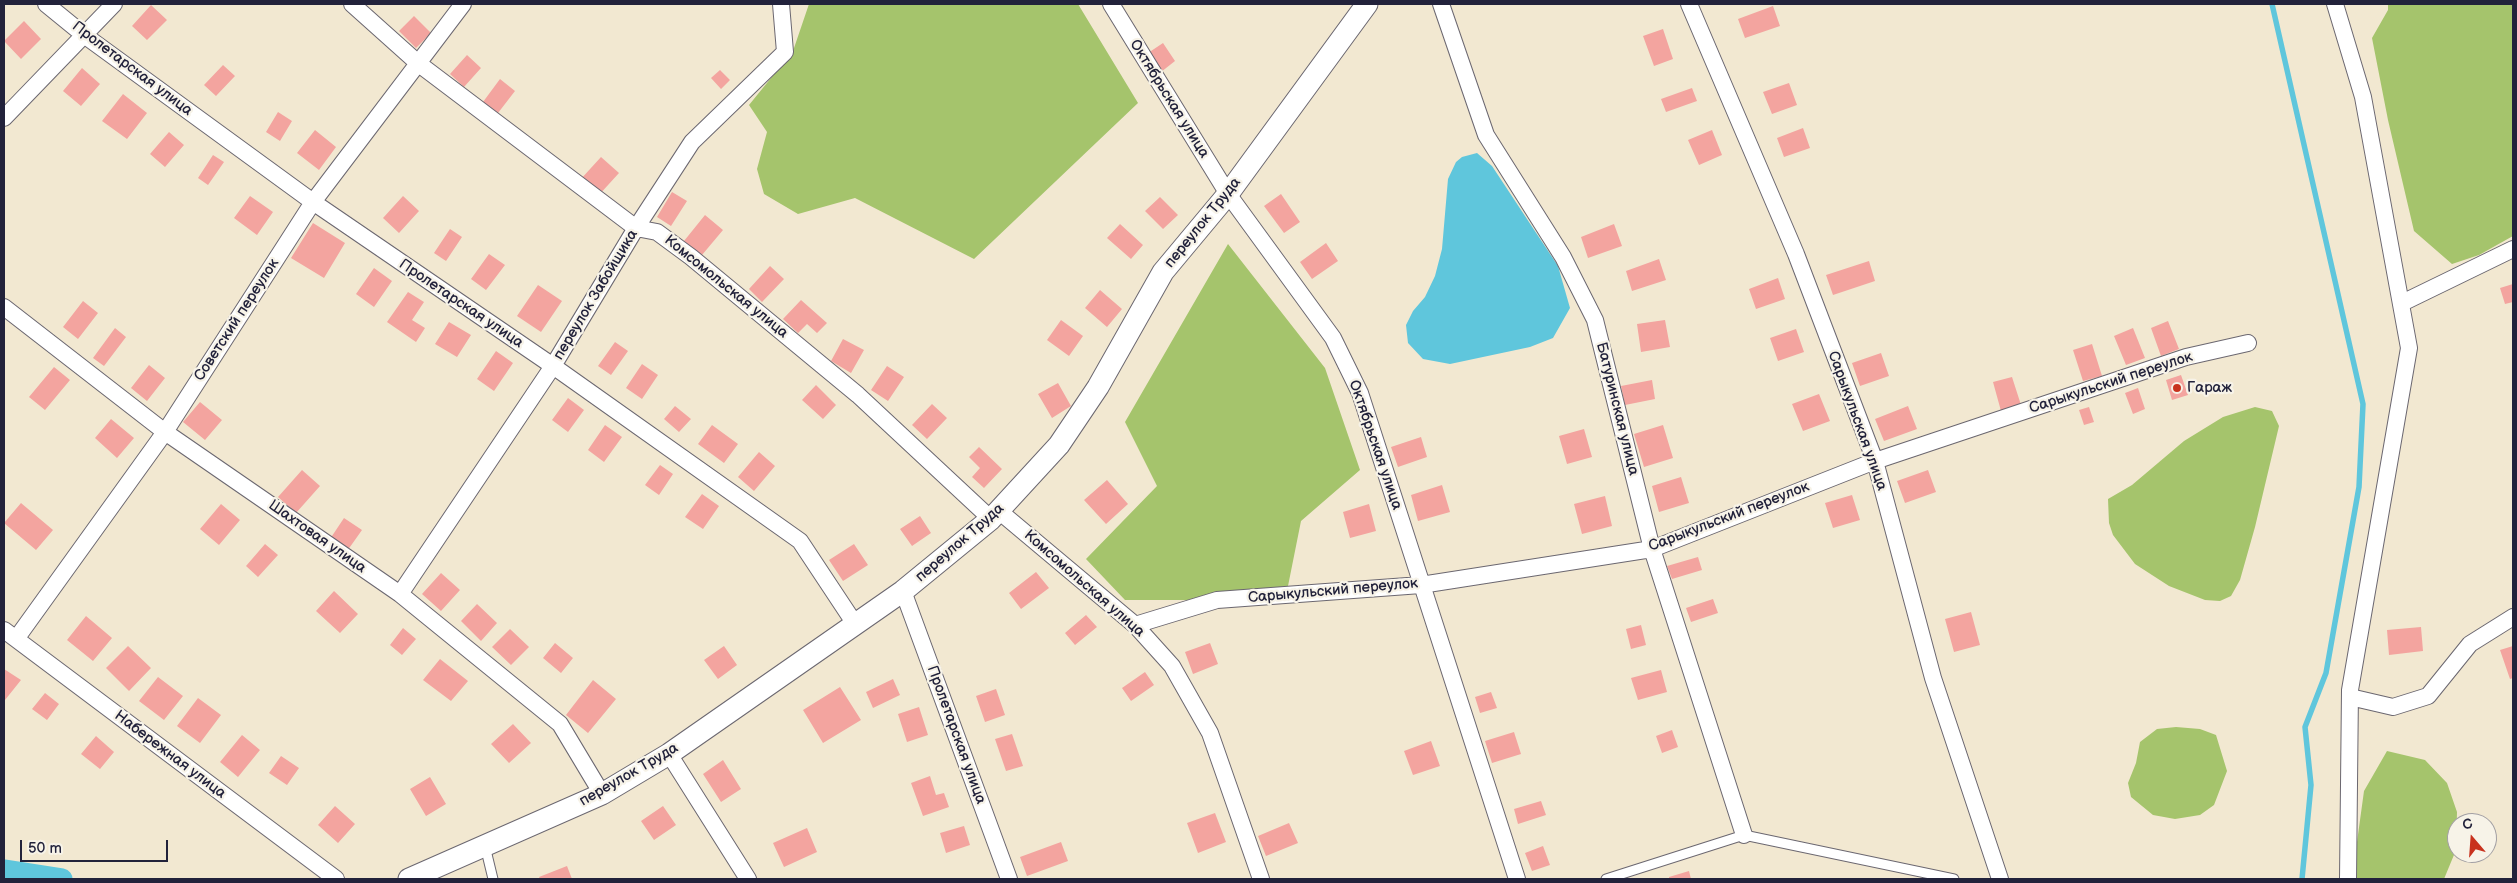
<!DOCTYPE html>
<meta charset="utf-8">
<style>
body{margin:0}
#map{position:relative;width:2517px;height:883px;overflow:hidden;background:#f2e8d1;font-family:"Balsamiq Sans",sans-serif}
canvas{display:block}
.frame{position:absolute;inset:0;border:5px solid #22223b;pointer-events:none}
.north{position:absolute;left:2447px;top:813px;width:50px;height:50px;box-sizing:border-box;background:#f7f3e8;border:1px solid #a29fa3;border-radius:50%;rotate:342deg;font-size:14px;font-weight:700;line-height:20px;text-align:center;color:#22223b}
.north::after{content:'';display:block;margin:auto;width:18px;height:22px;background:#c8321e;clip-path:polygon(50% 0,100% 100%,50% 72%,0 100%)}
.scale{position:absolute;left:20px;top:840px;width:148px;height:22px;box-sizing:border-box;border:2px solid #22223b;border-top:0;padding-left:6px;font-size:15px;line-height:18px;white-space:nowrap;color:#22223b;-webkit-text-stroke:4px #f7f3e8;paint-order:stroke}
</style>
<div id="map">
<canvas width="2517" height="883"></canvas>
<div class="frame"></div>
<div class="north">С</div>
<div class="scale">50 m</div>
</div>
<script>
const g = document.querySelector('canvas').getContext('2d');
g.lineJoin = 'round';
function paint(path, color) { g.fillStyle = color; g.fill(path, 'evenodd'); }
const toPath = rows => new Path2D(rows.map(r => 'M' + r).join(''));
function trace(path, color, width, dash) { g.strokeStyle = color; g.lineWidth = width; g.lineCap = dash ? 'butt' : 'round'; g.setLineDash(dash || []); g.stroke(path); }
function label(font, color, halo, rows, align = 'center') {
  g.font = font + ' "Balsamiq Sans",sans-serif'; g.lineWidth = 4.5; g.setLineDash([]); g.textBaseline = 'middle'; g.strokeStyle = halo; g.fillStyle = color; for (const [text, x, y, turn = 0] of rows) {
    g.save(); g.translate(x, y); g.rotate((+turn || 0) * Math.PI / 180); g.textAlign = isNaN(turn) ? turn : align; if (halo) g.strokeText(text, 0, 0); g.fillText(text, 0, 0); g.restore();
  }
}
const green = toPath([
 [809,4,1078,4,1138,103,974,259,855,198,798,214,764,194,757,169,767,132,749,105,793,51],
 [2388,4,2513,4,2513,236,2479,255,2452,264,2414,231,2388,120,2372,38,2388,10],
 [1228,244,1325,368,1360,470,1301,521,1288,586,1188,600,1125,600,1086,559,1157,486,1125,422],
 [2255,407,2272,411,2279,426,2255,527,2240,580,2231,596,2220,601,2205,600,2169,586,2135,564,2113,535,2109,523,2108,499,2132,485,2184,441,2223,417],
 [2176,727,2200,729,2216,735,2227,771,2214,805,2200,815,2175,819,2153,815,2131,797,2128,783,2136,763,2140,742,2157,729],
 [2387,751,2425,760,2447,783,2457,812,2456,850,2444,879,2356,879,2357,842,2364,791]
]);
const water = toPath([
 [1477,153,1492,166,1558,266,1570,308,1553,338,1530,347,1450,364,1423,359,1408,343,1406,325,1413,311,1425,297,1435,276,1442,249,1448,179,1456,162,1462,157]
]);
const stream = toPath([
 [2272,4,2363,404,2359,487,2326,673,2305,727,2311,785,2302,879]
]);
const canal = toPath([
 [4,870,62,879]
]);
const building = toPath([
 [151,5,167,20,147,40,132,26],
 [1773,6,1780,26,1745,38,1738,19],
 [414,16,431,33,416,48,399,31],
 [24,21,41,39,21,59,4,41],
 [1663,29,1673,59,1654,66,1643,36],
 [1163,43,1175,61,1161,72,1148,53],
 [467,55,481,68,464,87,450,74],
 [223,65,235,76,216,96,204,85],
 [82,68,100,84,81,106,63,91],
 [720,70,730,80,721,89,711,78],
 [500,79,515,91,498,113,483,102],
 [1789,83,1797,105,1772,114,1763,92],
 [1692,88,1697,101,1666,112,1661,99],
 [123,94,147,113,127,139,102,121],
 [278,112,292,121,280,141,266,132],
 [1803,128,1810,148,1784,157,1777,138],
 [315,130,336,147,319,170,297,153],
 [1712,130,1722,155,1699,165,1688,140],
 [169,132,184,145,165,167,150,154],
 [213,155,224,162,208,185,198,178],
 [601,157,619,173,598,196,580,180],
 [672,192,687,201,671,226,657,217],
 [1281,194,1300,222,1284,233,1264,206],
 [250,196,273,212,257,235,234,218],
 [403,196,419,211,399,233,383,218],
 [1160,197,1178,215,1163,229,1145,211],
 [705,215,723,230,702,255,684,241],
 [313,223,345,243,324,278,291,258],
 [1120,224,1143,245,1131,259,1107,238],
 [1614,224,1622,246,1588,258,1581,237],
 [450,229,462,237,446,261,434,253],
 [1326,243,1338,261,1312,279,1300,262],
 [489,254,505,265,486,290,471,279],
 [1659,259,1666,280,1632,291,1626,271],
 [1869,261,1875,281,1833,295,1826,275],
 [770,266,784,279,762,302,749,289],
 [374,268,392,281,374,307,356,294],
 [1778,278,1785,299,1756,309,1749,289],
 [2513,284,2513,302,2505,304,2500,288],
 [538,285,562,301,541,332,517,316],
 [1100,290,1122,309,1107,327,1085,308],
 [408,292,424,302,412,320,425,328,416,342,387,322],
 [801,300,827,323,817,333,807,324,798,333,783,319],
 [83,301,98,313,78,339,63,327],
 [1061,320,1083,336,1069,356,1047,340],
 [1665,320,1670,347,1641,352,1637,324],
 [2168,321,2179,349,2161,356,2151,328],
 [449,322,471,335,457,357,435,344],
 [115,328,126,337,104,366,93,358],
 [2133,328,2145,358,2126,365,2114,336],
 [1796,329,1804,352,1778,361,1770,338],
 [843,339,864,350,851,373,831,361],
 [615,342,628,351,611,375,598,366],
 [2092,344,2102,376,2083,381,2073,350],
 [496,351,513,363,494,391,477,379],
 [1881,353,1889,376,1860,386,1852,363],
 [642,364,658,375,642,399,626,388],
 [149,365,165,378,147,401,131,388],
 [887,366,904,377,888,401,871,390],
 [54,367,70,380,45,410,29,397],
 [2181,375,2188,395,2172,400,2166,380],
 [2012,377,2021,405,2001,411,1993,382],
 [1652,380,1655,399,1625,405,1621,386],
 [1058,383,1071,406,1052,418,1038,394],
 [816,385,836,405,823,419,802,400],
 [2138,388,2145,409,2133,414,2125,393],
 [1819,394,1830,421,1803,431,1792,404],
 [568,398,584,410,568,432,552,420],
 [200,402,222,420,205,440,183,422],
 [932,404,947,418,927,439,912,425],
 [675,406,691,419,679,432,664,419],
 [1908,406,1917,429,1884,441,1875,419],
 [2089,407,2094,422,2084,425,2079,410],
 [111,419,134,438,117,458,95,438],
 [605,425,622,437,604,462,588,450],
 [712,425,738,444,724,463,698,444],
 [1663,425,1673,458,1644,467,1634,434],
 [1584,429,1592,457,1567,464,1559,436],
 [1421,437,1427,457,1398,467,1391,447],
 [979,447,1002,469,984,488,972,477,980,468,969,457],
 [759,452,775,466,754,491,738,477],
 [660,465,673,474,659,495,645,485],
 [302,470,320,486,296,513,278,497],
 [1928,470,1936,492,1905,503,1897,481],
 [1681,477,1689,503,1659,512,1652,486],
 [1107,480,1128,504,1106,524,1084,500],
 [1442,485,1450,512,1418,521,1411,495],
 [702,494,719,506,703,529,685,517],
 [1852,495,1860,520,1833,528,1825,503],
 [1605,496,1612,526,1582,534,1574,504],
 [21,503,53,530,36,550,4,523],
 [221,504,240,520,219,545,200,529],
 [1369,504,1376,531,1350,538,1343,512],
 [920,516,931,533,912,546,900,529],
 [344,518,362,530,345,554,328,542],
 [265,544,278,555,258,577,246,566],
 [854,544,868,565,843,581,829,560],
 [1698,557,1702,570,1672,579,1667,566],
 [1036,572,1049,588,1021,609,1009,593],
 [441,573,460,590,441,611,422,594],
 [334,591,358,614,340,633,316,611],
 [1713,599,1718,613,1691,622,1686,608],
 [477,604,497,623,481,641,461,621],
 [1971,612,1980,645,1954,652,1945,619],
 [1086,615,1097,627,1075,645,1065,633],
 [86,616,112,638,93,661,67,640],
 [1641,625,1646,645,1631,649,1626,629],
 [2421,627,2423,651,2389,655,2387,630],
 [403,628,416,639,402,655,390,645],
 [510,629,529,647,511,665,492,647],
 [555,643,573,658,561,673,543,658],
 [1210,643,1218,664,1193,674,1185,652],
 [128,646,151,668,129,691,106,668],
 [724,646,737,665,718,679,704,660],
 [2513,646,2513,678,2510,679,2500,650],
 [440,659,468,681,451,701,423,680],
 [4,669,21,680,5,700,4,699],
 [1661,670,1667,692,1638,700,1631,678],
 [1145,672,1154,685,1131,701,1122,688],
 [158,677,183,696,164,720,139,701],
 [893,679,900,695,873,708,866,692],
 [593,680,616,699,588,733,566,715],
 [840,687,861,720,823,743,803,710],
 [996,689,1005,715,985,722,976,696],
 [1491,692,1497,708,1480,713,1475,697],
 [45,693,59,704,47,720,32,709],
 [198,698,221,715,200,743,177,726],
 [919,707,928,735,907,742,898,714],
 [513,724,531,743,509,763,491,744],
 [1672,730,1678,747,1662,753,1656,736],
 [1514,732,1521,754,1492,763,1485,741],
 [1012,734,1023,766,1006,771,995,739],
 [242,735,260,750,238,777,220,762],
 [96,736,114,752,100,769,81,754],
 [1431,741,1440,766,1413,775,1404,751],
 [281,756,299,768,287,785,269,773],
 [723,760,741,789,721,802,703,774],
 [930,776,936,795,944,793,949,807,923,816,911,783],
 [430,777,446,804,426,816,410,789],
 [1541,801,1546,815,1518,824,1514,809],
 [335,806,355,824,338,843,318,825],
 [663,806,676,825,654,840,641,821],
 [1215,813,1226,842,1198,853,1187,823],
 [1289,823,1298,843,1266,856,1258,836],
 [964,826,970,845,946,853,940,833],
 [807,828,817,852,784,867,773,843],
 [1061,842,1068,861,1027,876,1020,857],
 [1543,846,1550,865,1532,871,1525,853],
 [567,866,572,879,540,879,539,877],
 [1689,871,1691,879,1669,879,1669,877]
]);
const service = toPath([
 [485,846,493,879],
 [1606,879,1744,835,1954,879]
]);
const minor = toPath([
 [46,4,84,35,313,202,553,366,800,541,855,624],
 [352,4,419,64,636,228,657,232,691,257,858,395,991,519],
 [1111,4,1228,194,1333,338,1360,393,1517,879],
 [1441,4,1486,135,1563,257,1595,320,1652,549,1744,835],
 [1689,4,1796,254,1875,461,1933,678,2000,879],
 [2335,4,2363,97,2409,348,2350,690,2348,879],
 [4,118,114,4],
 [2402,303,2513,249],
 [4,307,165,432,400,594,560,724,602,794],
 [999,511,1135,625,1172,666,1210,733,1261,879],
 [903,591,1009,879],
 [400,594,553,366,636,228,692,142,785,52,781,4],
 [1135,625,1217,600,1421,585,1652,549,1875,461,2186,357,2248,343],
 [4,630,336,879],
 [16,639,165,432,313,202,463,4],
 [2350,697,2393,707,2428,696,2470,644,2513,617],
 [669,754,748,879]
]);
const tertiary = toPath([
 [409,879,602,794,669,754,903,591,991,519,1059,445,1098,387,1163,272,1228,194,1367,4]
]);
const markers = [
 [2177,388,5,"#c8321e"]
];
const streetNames = [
 ["Пролетарская улица",132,69,37],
 ["Октябрьская улица",1169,99,58],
 ["переулок Труда",1203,223,-51],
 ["Комсомольская улица",726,287,39],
 ["переулок Забойщика",596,295,-59],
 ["Пролетарская улица",461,304,34],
 ["Советский переулок",237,320,-57],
 ["Сарыкульский переулок",2111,383,-18],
 ["Батуринская улица",1617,409,76],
 ["Сарыкульская улица",1857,421,70],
 ["Октябрьская улица",1375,445,71],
 ["Сарыкульский переулок",1729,517,-21],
 ["Шахтовая улица",317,537,35],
 ["переулок Труда",960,543,-41],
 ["Комсомольская улица",1084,584,41],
 ["Сарыкульский переулок",1333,591,-5],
 ["Пролетарская улица",956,735,70],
 ["Набережная улица",170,755,37],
 ["переулок Труда",629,775,-30]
];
const poiNames = [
 ["Гараж",2187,388]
];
paint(green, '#a5c46c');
paint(water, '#5fc6dc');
trace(stream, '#5fc6dc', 5.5);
trace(canal, '#5fc6dc', 21);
paint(building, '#f3a49f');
trace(service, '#6b6770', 11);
trace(minor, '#6b6770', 18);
trace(tertiary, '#6b6770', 23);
trace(service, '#fff', 9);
trace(minor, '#fff', 16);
trace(tertiary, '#fff', 21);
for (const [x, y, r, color] of markers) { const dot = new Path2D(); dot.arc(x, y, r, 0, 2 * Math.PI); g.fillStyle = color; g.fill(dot); trace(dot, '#f7f3e8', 2); }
label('15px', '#22223b', '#f7f3e8', streetNames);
label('15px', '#22223b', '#f7f3e8', poiNames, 'left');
</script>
